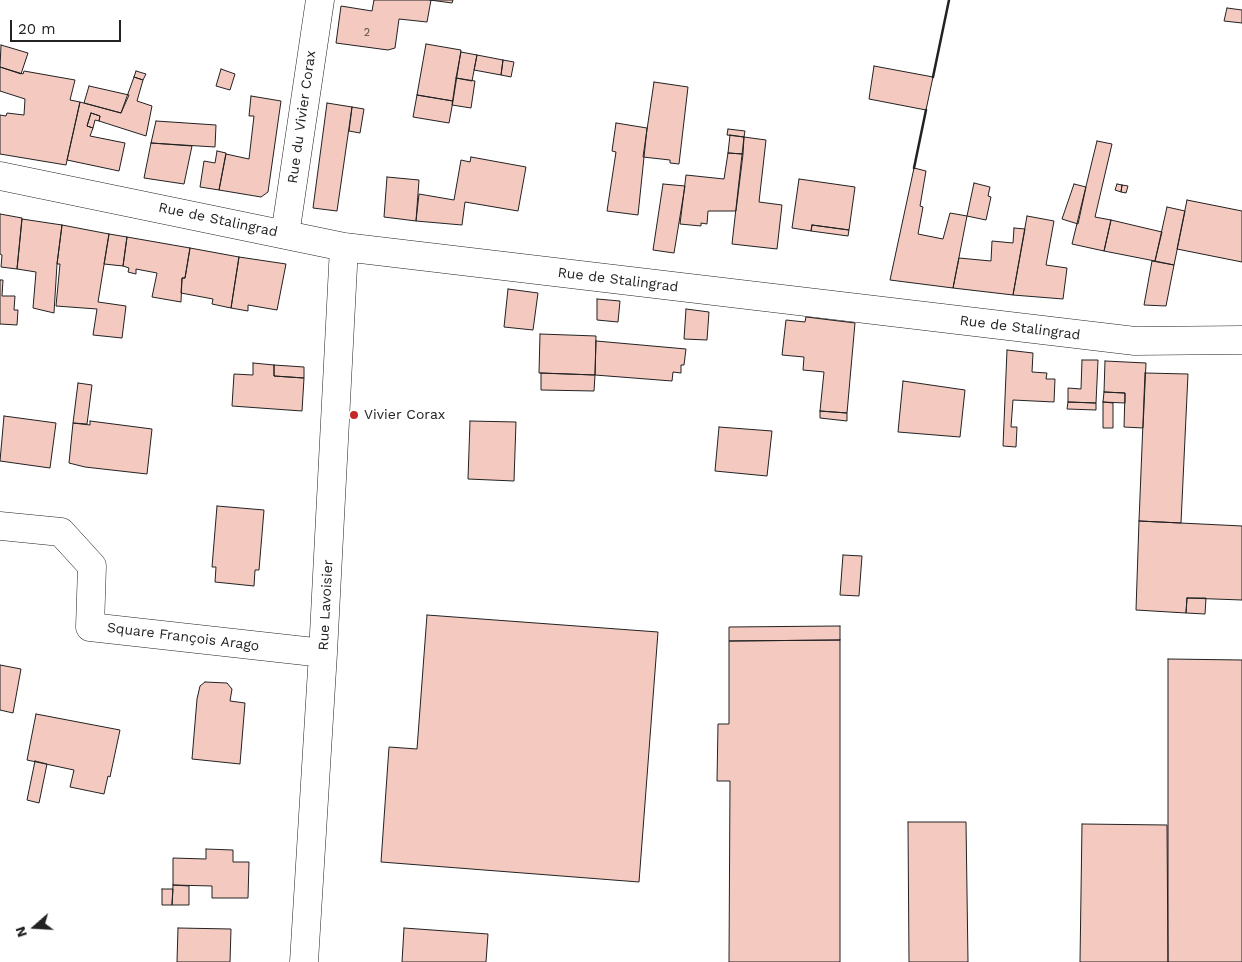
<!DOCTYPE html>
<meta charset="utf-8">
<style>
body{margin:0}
#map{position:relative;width:1242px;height:962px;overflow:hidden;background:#fff;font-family:"Work Sans",sans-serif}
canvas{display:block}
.north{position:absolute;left:10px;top:902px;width:50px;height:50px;-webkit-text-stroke:4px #fff;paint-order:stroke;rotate:251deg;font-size:14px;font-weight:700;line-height:20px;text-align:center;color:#222}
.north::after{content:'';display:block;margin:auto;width:18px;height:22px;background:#222;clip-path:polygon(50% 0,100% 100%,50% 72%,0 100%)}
.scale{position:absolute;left:10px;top:20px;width:111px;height:22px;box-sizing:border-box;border:2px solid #222;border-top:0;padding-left:6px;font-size:15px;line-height:18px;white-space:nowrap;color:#222;-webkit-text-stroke:4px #fff;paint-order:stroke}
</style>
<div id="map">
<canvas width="1242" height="962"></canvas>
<div class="north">N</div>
<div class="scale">20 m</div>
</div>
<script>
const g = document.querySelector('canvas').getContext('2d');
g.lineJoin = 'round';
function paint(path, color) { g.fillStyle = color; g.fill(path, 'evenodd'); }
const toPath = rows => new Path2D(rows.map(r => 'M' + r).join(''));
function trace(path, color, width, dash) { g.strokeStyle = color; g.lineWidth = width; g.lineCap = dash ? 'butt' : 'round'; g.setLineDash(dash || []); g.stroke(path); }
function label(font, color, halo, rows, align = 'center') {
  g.font = font + ' "Work Sans",sans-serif'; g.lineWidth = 4; g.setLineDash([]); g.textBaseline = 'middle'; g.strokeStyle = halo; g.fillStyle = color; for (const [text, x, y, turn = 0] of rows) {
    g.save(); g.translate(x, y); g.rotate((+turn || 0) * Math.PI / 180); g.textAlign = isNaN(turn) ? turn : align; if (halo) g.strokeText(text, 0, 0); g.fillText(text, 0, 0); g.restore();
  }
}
const building = toPath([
 [374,0,431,0,427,22,399,19,395,48,388,50,336,43,341,6,372,11,374,0],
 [430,0,453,0,452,3,430,0],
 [1227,8,1242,10,1242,23,1224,21,1227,8],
 [426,44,461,50,453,101,417,95,426,44],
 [1,45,28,53,21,74,0,67,1,45],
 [461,52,477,55,472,81,456,78,461,52],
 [477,55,503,60,501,75,474,70,477,55],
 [503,60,514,62,511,77,501,75,503,60],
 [874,66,933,77,926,110,869,99,874,66],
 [0,67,23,74,24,71,75,80,70,100,80,102,66,165,0,154,0,115,6,116,7,113,24,115,25,99,0,91,0,67],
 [221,69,235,74,230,90,216,86,221,69],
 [136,71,146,74,143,80,134,77,136,71],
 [134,77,143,80,137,101,152,106,146,136,99,121,100,116,91,113,87,126,93,128,90,136,125,143,119,171,67,160,80,102,121,113,134,77],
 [456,78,475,81,471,108,452,105,456,78],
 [654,82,688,87,679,164,670,163,670,160,643,157,654,82],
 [89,86,129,95,121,113,84,103,89,86],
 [417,95,453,101,449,123,413,117,417,95],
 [251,96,281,101,268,192,261,197,219,190,226,154,249,159,254,116,249,116,251,96],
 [327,103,352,107,337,211,313,208,327,103],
 [352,107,364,109,360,133,349,131,352,107],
 [91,113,100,116,99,121,95,120,93,128,87,126,91,113],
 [156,121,216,125,215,147,151,143,156,121],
 [616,123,647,128,638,215,607,211,616,152,612,151,616,123],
 [728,129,745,131,744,137,727,135,728,129],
 [730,135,744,137,743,154,728,153,730,135],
 [744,137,766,140,759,202,782,205,777,249,732,244,744,137],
 [1097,141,1112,144,1095,217,1111,220,1104,251,1072,244,1097,141],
 [151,143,192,146,184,184,144,178,151,143],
 [217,151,226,153,219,190,200,187,204,161,215,163,217,151],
 [728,153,743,154,736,211,708,211,707,224,701,223,701,226,680,224,686,175,724,179,728,153],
 [471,157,526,167,518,211,465,202,462,225,416,221,419,194,454,200,461,160,470,162,471,157],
 [914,168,926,171,920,206,923,207,918,234,943,239,950,213,967,216,953,288,890,280,914,168],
 [387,177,419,180,416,221,384,217,387,177],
 [799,179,855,187,849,230,812,225,811,231,792,228,799,179],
 [974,183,990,187,988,196,991,197,986,220,967,216,974,183],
 [663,184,685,186,674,253,653,250,663,184],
 [1074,184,1086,187,1078,224,1062,219,1074,184],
 [1117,184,1122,185,1121,192,1115,190,1117,184],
 [1122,185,1128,186,1126,193,1121,192,1122,185],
 [1187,200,1242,211,1242,262,1177,249,1187,200],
 [1167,207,1185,211,1174,265,1155,261,1167,207],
 [0,214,22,218,17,269,1,267,2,255,0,254,0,214],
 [1027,216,1054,221,1046,265,1067,268,1063,299,1013,295,1027,216],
 [22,219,62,225,57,264,54,313,33,308,36,272,17,269,22,219],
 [1111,220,1162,232,1155,261,1104,251,1111,220],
 [62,225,109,234,98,302,126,306,122,338,93,335,97,309,56,306,60,264,57,264,62,225],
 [812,225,849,230,848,236,811,231,812,225],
 [1014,228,1025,229,1013,295,953,288,959,258,991,261,992,241,1013,243,1014,228],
 [109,234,127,237,123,266,104,264,109,234],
 [127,237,190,248,185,278,182,278,181,302,152,297,157,273,136,269,136,274,128,272,129,268,123,266,127,237],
 [190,248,239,257,231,308,212,304,213,299,181,293,182,278,185,278,190,248],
 [239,257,286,264,277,310,248,305,248,311,231,308,239,257],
 [1152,261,1174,265,1166,306,1144,305,1152,261],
 [0,280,3,280,2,296,15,296,14,310,18,310,17,325,0,324,0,280],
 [508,289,538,293,533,330,504,327,508,289],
 [597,299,620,301,618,322,597,320,597,299],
 [686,309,709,312,707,340,684,339,686,309],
 [806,317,855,323,847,413,820,411,824,372,803,370,804,357,782,355,786,320,805,322,806,317],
 [540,334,596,336,595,375,539,373,540,334],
 [596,341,686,349,684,365,681,365,681,373,673,372,672,381,595,375,596,341],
 [1007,350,1033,353,1032,372,1047,373,1046,379,1055,379,1054,402,1013,400,1011,427,1017,427,1016,447,1003,446,1007,350],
 [1082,360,1098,360,1096,403,1068,402,1068,388,1081,389,1082,360],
 [1105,361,1146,363,1143,428,1124,427,1125,393,1104,392,1105,361],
 [253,363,274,365,274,376,304,378,302,411,232,406,234,374,253,375,253,363],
 [274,365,304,367,304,378,274,376,274,365],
 [541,373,595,375,594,391,541,390,541,373],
 [1145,373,1188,374,1181,523,1139,521,1145,373],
 [903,381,965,390,960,437,898,432,903,381],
 [78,383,92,385,87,424,73,423,78,383],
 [1104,392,1125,393,1125,403,1103,402,1104,392],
 [1068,402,1096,403,1096,410,1067,409,1068,402],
 [1103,402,1113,403,1113,428,1103,428,1103,402],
 [820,411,847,413,847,421,820,418,820,411],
 [4,416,56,423,50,468,0,461,4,416],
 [90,421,152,429,147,474,85,467,69,463,73,423,90,425,90,421],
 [470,421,516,422,514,481,468,479,470,421],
 [719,427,772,431,767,476,715,471,719,427],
 [217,506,264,510,259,570,255,570,254,586,215,582,216,567,212,567,217,506],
 [1139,521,1242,526,1242,600,1187,598,1186,613,1136,610,1139,521],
 [843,555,862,556,859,596,840,595,843,555],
 [1187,598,1206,598,1205,614,1186,613,1187,598],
 [427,615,658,632,639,882,381,862,389,747,417,749,427,615],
 [840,626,840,640,729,641,729,627,840,626],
 [840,640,840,962,729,962,730,781,717,781,718,724,729,724,729,641,840,640],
 [1168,659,1242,660,1242,962,1168,962,1168,659],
 [0,665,21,669,13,713,0,710,0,665],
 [205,682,227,683,232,689,230,701,245,703,240,764,192,759,197,699,200,686,205,682],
 [36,714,120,730,110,777,108,776,104,794,70,787,74,770,27,760,36,714],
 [35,761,47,764,39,803,27,800,35,761],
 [908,822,966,822,968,962,909,962,908,822],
 [1082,824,1167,825,1168,962,1080,962,1082,824],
 [206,849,233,850,233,862,249,862,248,898,212,898,212,886,173,885,173,858,206,859,206,849],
 [173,885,189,886,189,905,172,905,173,885],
 [162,889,173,889,172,905,162,905,162,889],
 [178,928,231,929,230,962,177,962,178,928],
 [404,928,488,934,486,962,402,962,404,928]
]);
const street = toPath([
 [0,176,344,247,1135,341,1242,340],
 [285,235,320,0],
 [0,526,61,532,92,566,90,627,323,653],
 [304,962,323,653,344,247]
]);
const wall = toPath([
 [933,77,949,0],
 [914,168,926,110]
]);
const markers = [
 [354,415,5,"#c62828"]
];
const numberNames = [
 ["2",367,33]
];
const streetNames = [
 ["Rue du Vivier Corax",302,117,-82],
 ["Rue de Stalingrad",218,220,12],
 ["Rue de Stalingrad",618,280,7],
 ["Rue de Stalingrad",1020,328,7],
 ["Rue Lavoisier",326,605,-87],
 ["Square François Arago",183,637,7]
];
const poiNames = [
 ["Vivier Corax",364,415]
];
paint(building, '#f3c9c0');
trace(building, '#222', 1);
trace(street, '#222', 29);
trace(street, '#fff', 28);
trace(wall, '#222', 2.5);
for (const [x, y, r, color] of markers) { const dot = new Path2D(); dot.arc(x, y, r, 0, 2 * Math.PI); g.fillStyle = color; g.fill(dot); trace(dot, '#fff', 2); }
label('11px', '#564c4a', null, numberNames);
label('14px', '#222', '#fff', streetNames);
label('14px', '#222', '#fff', poiNames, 'left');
</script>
